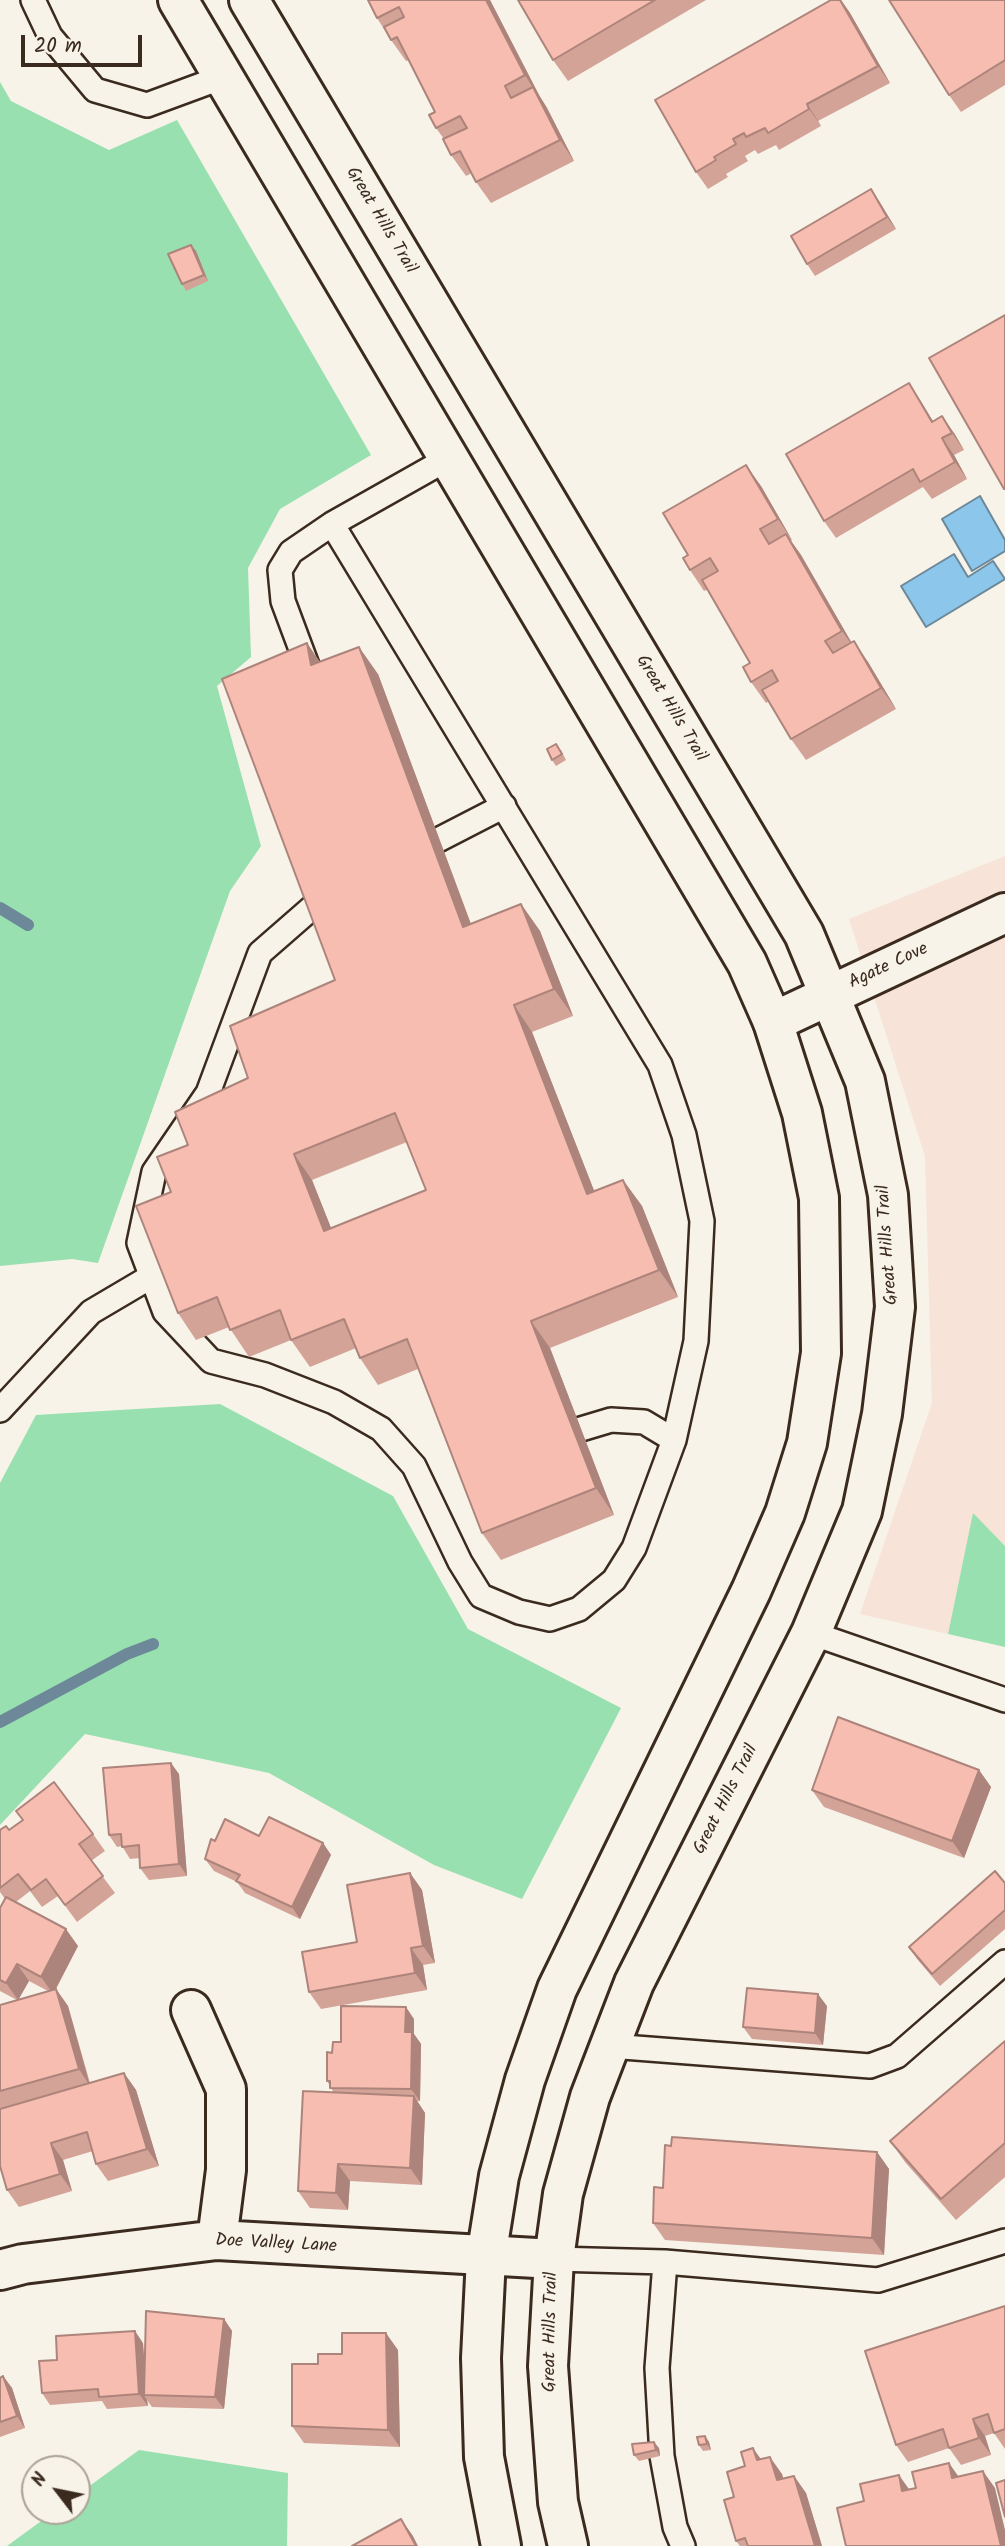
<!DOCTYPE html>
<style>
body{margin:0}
#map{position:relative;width:1005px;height:2546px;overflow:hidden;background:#f7f3e8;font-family:Kalam,sans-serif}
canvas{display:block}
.north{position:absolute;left:21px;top:2455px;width:70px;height:70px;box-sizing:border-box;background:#f7f3e8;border:2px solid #aca397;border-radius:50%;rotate:302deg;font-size:19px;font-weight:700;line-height:28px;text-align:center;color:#3b2a1e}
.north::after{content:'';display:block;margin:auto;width:24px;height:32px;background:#3b2a1e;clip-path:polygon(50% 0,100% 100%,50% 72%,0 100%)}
.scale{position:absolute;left:21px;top:35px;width:121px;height:32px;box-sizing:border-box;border:4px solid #3b2a1e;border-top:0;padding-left:9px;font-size:21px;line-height:24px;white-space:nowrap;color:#3b2a1e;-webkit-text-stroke:5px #f7f3e8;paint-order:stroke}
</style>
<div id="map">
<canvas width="1005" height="2546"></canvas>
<div class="north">N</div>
<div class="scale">20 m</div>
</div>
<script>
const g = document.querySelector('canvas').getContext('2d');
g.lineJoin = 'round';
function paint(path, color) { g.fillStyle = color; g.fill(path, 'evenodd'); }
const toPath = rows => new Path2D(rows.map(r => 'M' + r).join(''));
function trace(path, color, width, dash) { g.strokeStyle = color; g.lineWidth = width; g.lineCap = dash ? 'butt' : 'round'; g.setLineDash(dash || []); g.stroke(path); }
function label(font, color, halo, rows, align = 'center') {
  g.font = font + ' Kalam,sans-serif'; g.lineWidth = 7; g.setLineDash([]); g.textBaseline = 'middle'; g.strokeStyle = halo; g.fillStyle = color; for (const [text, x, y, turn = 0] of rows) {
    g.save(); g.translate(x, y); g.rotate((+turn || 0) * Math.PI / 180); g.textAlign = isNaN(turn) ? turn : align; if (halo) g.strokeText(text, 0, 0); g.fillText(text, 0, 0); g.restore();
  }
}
const built = toPath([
 [1005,856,1005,1546,973,1514,948,1634,860,1614,932,1403,925,1156,849,919]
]);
const green = toPath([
 [0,82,11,101,109,150,177,120,371,455,280,509,248,568,251,657,217,686,261,846,230,891,98,1263,72,1259,0,1266],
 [220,1404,393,1496,468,1629,621,1708,522,1899,434,1865,269,1773,85,1734,0,1825,0,1483,36,1415],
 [973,1513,1005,1546,1005,1647,948,1634],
 [139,2450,288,2473,287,2546,7,2546,55,2511,77,2511,77,2495]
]);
const water = toPath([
 [980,496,1005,540,1005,551,972,571,942,519,980,496],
 [954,554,968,577,993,561,1005,579,926,627,901,586,954,554]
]);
const stream = toPath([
 [0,908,28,925],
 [0,1722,127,1654,153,1644]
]);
const lane = toPath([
 [33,0,50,36,95,90,147,105,223,77],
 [311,676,283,601,280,570,291,552,332,524,449,458],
 [438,840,504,806],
 [315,905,260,953,208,1093,154,1172,139,1243,165,1312,211,1361,265,1375,334,1402,381,1429,414,1466,460,1562,481,1596,519,1612,550,1619,579,1609,614,1580,634,1548,674,1440,696,1341,702,1221,684,1135,660,1065,332,524],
 [0,1410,91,1312,152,1276],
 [581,1429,611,1420,644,1422,674,1440],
 [811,1633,1005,1700],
 [610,2046,870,2066,897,2056,1005,1962],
 [554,2259,665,2262,878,2280,1005,2241],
 [665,2262,657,2368,662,2456,675,2527,683,2546]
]);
const street = toPath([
 [773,1022,1005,913],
 [191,2010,226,2089,226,2170,217,2240],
 [0,2270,23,2264,217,2240,554,2259]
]);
const secondary = toPath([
 [178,0,747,963,773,1022,802,1113,819,1198,821,1353,807,1443,785,1513,751,1591,557,1989,525,2080,499,2176,486,2257,481,2358,484,2457,501,2546],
 [249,0,804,934,865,1081,888,1195,895,1307,882,1414,862,1511,811,1633,634,1983,590,2097,563,2194,554,2259,548,2366,558,2502,568,2546]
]);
const wall = toPath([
 [368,0,490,0,539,95,547,108,574,161,491,203,476,182,472,173,466,176,451,155,444,139,436,128,435,112,409,60,406,61,391,40,377,18],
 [518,0,706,0,568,81,553,60],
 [841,0,850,13,890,83,818,121,821,126,779,150,776,145,758,154,755,150,745,156,748,161,726,174,728,177,708,189,696,172],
 [1005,0,1005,85,961,112,949,95],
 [879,201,896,229,815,276,807,264],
 [191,245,196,251,208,281,186,291,182,284],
 [920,400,933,422,954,433,964,450,954,455,967,479,932,499,923,487,836,538,824,521],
 [761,486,792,540,791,541,801,555,851,642,868,662,896,709,806,760,791,739,769,701,766,703,751,682,750,663,707,590,704,591,690,570,688,555],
 [307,643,320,662,378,674,471,924,521,904,540,931,573,1016,532,1032,594,1191,623,1180,642,1206,678,1297,550,1348,614,1515,501,1560,482,1533,418,1369,378,1385,360,1358,356,1348,310,1367,291,1340,249,1357,229,1327,196,1340,178,1313,171,1192,188,1145,335,980],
 [407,1142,426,1190,331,1228,312,1180],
 [561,750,566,760,556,766,552,760],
 [979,1770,991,1787,964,1858,824,1807,812,1790],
 [179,1774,187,1876,149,1880,140,1868,140,1858,130,1859,122,1846,117,1847,109,1835],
 [0,1830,93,1834,105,1851,91,1861,115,1893,77,1922,58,1896,42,1907,30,1891,16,1902,78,1946,56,1989,68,2006,90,2083,124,2073,136,2090,159,2166,108,2181,96,2164,93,2151,63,2160,72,2191,19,2207,7,2190,0,2166,0,2005,17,2000,0,1991,0,1908,5,1899,0,1892],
 [29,1981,48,1991,19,1999],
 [259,1836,323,1843,331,1855,300,1919,245,1893,237,1882,214,1871,205,1859,215,1841],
 [410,1873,422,1890,435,1963,423,1965,427,1990,321,2009,309,1992,357,1942],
 [1005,1883,1005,1929,940,1986,917,1959,909,1947],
 [827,2006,823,2045,752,2039,743,2027],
 [414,2019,414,2034,421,2044,420,2101,417,2101,425,2113,422,2185,350,2181,348,2210,310,2208,298,2191,334,2093,327,2081,332,2053,341,2042],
 [1005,2041,1005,2177,956,2220,905,2162,890,2141],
 [671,2146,877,2152,889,2169,884,2255,665,2240,653,2223,663,2188],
 [1005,2306,1005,2449,994,2433,985,2436,991,2455,961,2465,949,2448,908,2462,896,2445],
 [224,2319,232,2331,224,2409,152,2407,147,2400,148,2406,107,2409,102,2401,50,2405,42,2393,57,2360,143,2343,144,2360],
 [398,2350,400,2447,304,2443,292,2426,318,2364],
 [3,2376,12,2388,25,2428,0,2437,0,2378],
 [705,2436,709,2442,711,2450,703,2451,699,2445],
 [659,2448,660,2456,639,2461,634,2455],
 [761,2459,782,2474,783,2479,794,2476,806,2493,822,2546,740,2546,736,2541,734,2497,745,2466]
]);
const shadedWall = toPath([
 [486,0,490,0,539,95,547,108,574,161,560,140,533,88,525,75],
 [841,0,850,13,890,83,878,66],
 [807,104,818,121,821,126,809,109],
 [871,189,879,201,896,229,887,217],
 [191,245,196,251,208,281,204,275],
 [909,383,920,400,944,439,932,422],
 [942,416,954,433,964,450,952,433],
 [942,438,954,455,967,479,955,462],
 [746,465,761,486,792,540,778,519],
 [786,534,801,555,857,652,842,631],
 [854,641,868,662,896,709,881,688],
 [307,643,325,670,311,665],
 [359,647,378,674,482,954,463,927],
 [521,904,540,931,573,1016,554,989],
 [514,1005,532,1032,606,1221,587,1194],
 [294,1154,312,1180,343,1258,324,1231],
 [623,1180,642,1206,678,1297,659,1270],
 [531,1321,550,1348,614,1515,596,1488],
 [171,1763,179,1774,187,1876,179,1864],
 [979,1770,991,1787,964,1858,952,1841],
 [323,1843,331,1855,300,1919,292,1907],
 [410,1873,422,1890,435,1963,423,1946],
 [66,1929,78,1946,53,1994,41,1977],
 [411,1948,423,1965,427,1990,415,1973],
 [17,1964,29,1981,18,2000,6,1983],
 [56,1989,68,2006,90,2086,79,2069],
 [818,1994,827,2006,823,2045,815,2033],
 [406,2007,414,2019,414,2034,421,2044,420,2101,411,2089,405,2032],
 [124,2073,136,2090,159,2166,147,2149],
 [414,2096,425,2113,422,2185,410,2168],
 [51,2143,63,2160,72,2191,60,2174],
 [877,2152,889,2169,884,2255,872,2238],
 [338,2164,350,2181,348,2210,336,2193],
 [224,2319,232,2331,224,2409,215,2397],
 [135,2331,143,2343,147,2395,144,2395,147,2400,148,2406,139,2394],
 [386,2333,398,2350,400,2447,388,2430],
 [3,2376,12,2388,25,2428,17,2416],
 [973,2419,985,2436,991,2455,979,2438],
 [705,2436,709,2442,711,2450,707,2444],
 [654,2442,659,2448,660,2456,656,2450],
 [753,2448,765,2465,757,2460],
 [770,2457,782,2474,789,2497,777,2480],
 [949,2463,961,2480,952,2478],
 [983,2471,995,2488,1005,2530,1005,2546,1001,2546],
 [899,2475,911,2492,902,2491],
 [794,2476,806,2493,822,2546,815,2546],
 [401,2519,413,2536,418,2546,416,2546]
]);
const building = toPath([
 [368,0,486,0,525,75,505,86,511,98,533,87,560,140,476,182,460,151,451,155,443,139,467,128,460,116,436,128,429,115,435,112,397,37,391,40,384,27,404,17,399,7,377,18,368,0],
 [518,0,655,0,553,60,518,0],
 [831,0,840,0,878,66,807,104,809,109,768,133,765,128,746,137,744,133,733,139,736,144,714,157,716,160,696,172,655,100,831,0],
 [889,0,1005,0,1005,60,949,95,889,0],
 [871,189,887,217,807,264,791,236,871,189],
 [191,245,204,275,182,284,168,254,191,245],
 [1005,315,1005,489,1004,489,929,358,1005,315],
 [909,383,932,422,942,416,952,433,942,438,955,462,920,482,913,469,824,521,786,454,909,383],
 [746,465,778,519,760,529,769,544,786,534,842,631,825,641,833,653,854,641,881,688,791,739,762,690,778,681,772,670,751,682,743,667,750,663,702,580,718,571,710,558,690,570,683,558,688,555,663,513,746,465],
 [307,643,311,665,359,647,463,927,521,904,554,989,514,1005,587,1194,623,1180,659,1270,531,1321,596,1488,482,1533,407,1339,360,1358,344,1319,291,1340,280,1310,230,1330,217,1297,178,1313,136,1206,171,1192,157,1157,188,1145,175,1112,248,1078,230,1026,335,980,222,679,307,643],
 [395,1113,426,1190,324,1231,294,1154,395,1113],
 [556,744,562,754,552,760,547,749,556,744],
 [838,1717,979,1770,952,1841,812,1790,838,1717],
 [171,1763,179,1864,140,1868,139,1845,122,1847,121,1834,109,1835,103,1768,171,1763],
 [54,1782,93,1834,79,1844,103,1876,65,1905,46,1879,31,1890,18,1874,0,1888,0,1830,6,1826,9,1830,23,1820,16,1811,54,1782],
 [269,1817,323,1843,292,1907,236,1881,240,1875,205,1859,211,1839,215,1841,225,1819,259,1836,269,1817],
 [995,1871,1005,1883,1005,1910,932,1974,909,1947,995,1871],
 [410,1873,423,1946,411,1948,415,1973,309,1992,302,1952,357,1942,347,1885,410,1873],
 [6,1897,66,1929,41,1977,17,1964,6,1983,0,1980,0,1908,6,1897],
 [747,1988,818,1994,815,2033,743,2027,747,1988],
 [56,1989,79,2069,0,2091,0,2005,56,1989],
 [341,2006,406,2007,405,2032,412,2032,411,2089,330,2088,330,2081,327,2081,327,2052,332,2053,333,2042,341,2042,341,2006],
 [1005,2041,1005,2143,941,2199,890,2141,1005,2041],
 [124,2073,147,2149,96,2164,87,2132,51,2143,60,2174,7,2190,0,2166,0,2109,124,2073],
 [303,2091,414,2096,410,2168,338,2164,336,2193,298,2191,303,2091],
 [672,2137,877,2152,872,2238,653,2223,654,2187,663,2188,665,2145,671,2146,672,2137],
 [1005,2306,1005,2429,994,2433,988,2414,973,2419,979,2438,949,2448,943,2429,896,2445,865,2351,1005,2306],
 [146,2311,224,2319,215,2397,144,2395,146,2311],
 [135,2331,139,2394,99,2397,98,2389,42,2393,39,2361,57,2360,56,2336,135,2331],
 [342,2333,386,2333,388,2430,292,2426,292,2364,318,2364,318,2354,342,2354,342,2333],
 [3,2376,17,2416,0,2422,0,2378,3,2376],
 [705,2436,707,2444,699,2445,697,2437,705,2436],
 [654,2442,656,2450,634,2455,632,2444,654,2442],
 [753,2448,757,2460,770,2457,777,2480,794,2476,815,2546,748,2546,745,2538,736,2541,724,2500,734,2497,727,2472,745,2466,741,2452,753,2448],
 [949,2463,952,2478,983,2471,1001,2546,846,2546,837,2508,864,2501,860,2484,899,2475,902,2491,916,2488,912,2472,949,2463],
 [1005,2480,1005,2517,996,2483,1005,2480],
 [401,2519,416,2546,352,2546,401,2519]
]);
const streetNames = [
 ["Great Hills Trail",380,221,59],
 ["Great Hills Trail",670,709,59],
 ["Agate Cove",889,967,-25],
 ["Great Hills Trail",889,1245,-94],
 ["Great Hills Trail",727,1800,-63],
 ["Doe Valley Lane",276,2245,3],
 ["Great Hills Trail",552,2332,-89]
];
paint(built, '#f7e3d7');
paint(green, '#98e0af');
paint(water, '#8cc6eb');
trace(water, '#6c8899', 2);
trace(stream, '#6c8899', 12);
trace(lane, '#3b2a1e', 28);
trace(street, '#3b2a1e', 44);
trace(secondary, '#3b2a1e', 44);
trace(lane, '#f7f3e8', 23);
trace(street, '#f7f3e8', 38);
trace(secondary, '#f7f3e8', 38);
paint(wall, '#d4a397');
paint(shadedWall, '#ad847b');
paint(building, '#f7bdb0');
trace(building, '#ad847b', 2);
label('18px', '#3b2a1e', '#f7f3e8', streetNames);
</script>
